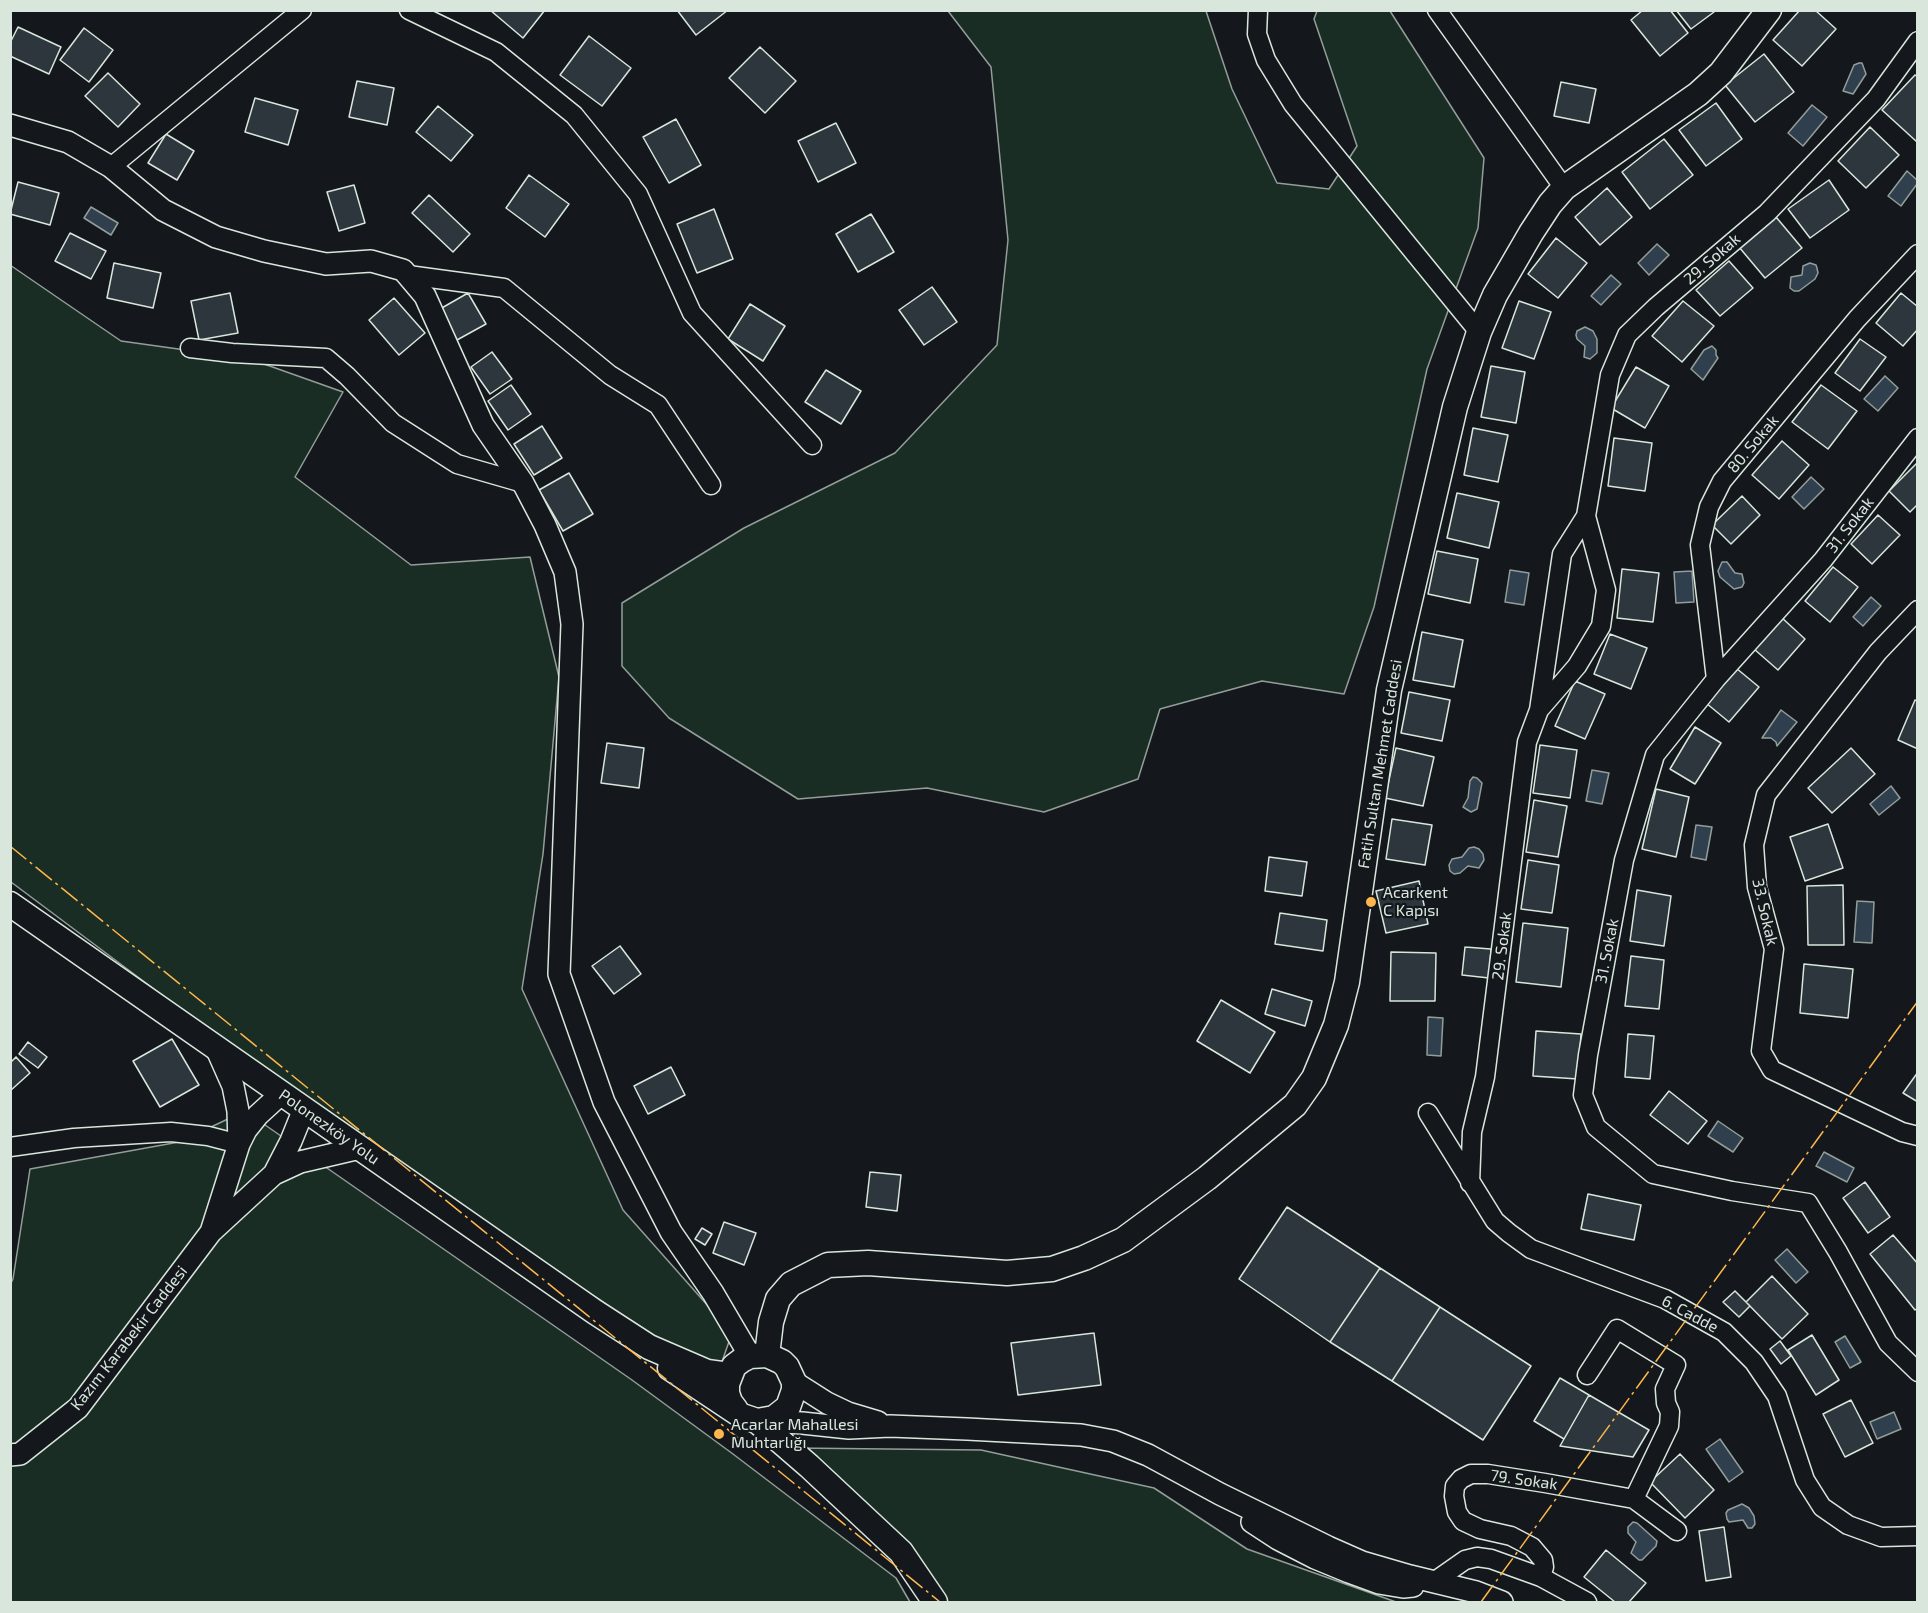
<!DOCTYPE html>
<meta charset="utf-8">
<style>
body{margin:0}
#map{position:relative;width:1928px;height:1613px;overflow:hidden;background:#14181c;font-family:"Exo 2",sans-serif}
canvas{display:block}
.frame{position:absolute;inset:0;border:12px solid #d8e6dc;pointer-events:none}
</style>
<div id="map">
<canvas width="1928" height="1613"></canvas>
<div class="frame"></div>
</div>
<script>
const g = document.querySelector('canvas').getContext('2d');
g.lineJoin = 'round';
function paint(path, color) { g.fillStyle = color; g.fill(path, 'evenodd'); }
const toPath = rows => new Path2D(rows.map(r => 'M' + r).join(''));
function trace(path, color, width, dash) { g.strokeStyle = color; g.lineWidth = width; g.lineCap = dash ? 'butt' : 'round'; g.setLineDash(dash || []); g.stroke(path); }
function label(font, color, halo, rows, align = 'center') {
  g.font = font + ' "Exo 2",sans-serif'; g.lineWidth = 4.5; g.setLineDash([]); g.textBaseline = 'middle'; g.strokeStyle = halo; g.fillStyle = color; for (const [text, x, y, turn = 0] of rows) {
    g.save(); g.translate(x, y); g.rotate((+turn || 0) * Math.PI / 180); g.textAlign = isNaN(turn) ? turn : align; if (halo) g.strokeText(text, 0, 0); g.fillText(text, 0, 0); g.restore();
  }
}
const green = toPath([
 [948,11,1206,11,1232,89,1277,183,1329,189,1357,146,1314,19,1317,11,1390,11,1484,158,1478,228,1427,369,1374,607,1344,694,1262,681,1160,709,1138,779,1044,812,927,788,798,799,669,718,622,666,622,603,744,528,895,453,997,345,1008,240,991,67,948,11],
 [10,265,121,341,250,359,343,392,295,477,411,565,530,557,559,677,543,854,522,989,623,1210,732,1333,717,1376,369,1150,11,882,10,265],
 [245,1111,632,1380,733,1454,896,1578,910,1602,11,1602,10,1285,13,1279,30,1169,179,1142,245,1111],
 [794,1448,981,1450,1154,1488,1247,1549,1396,1602,939,1602,794,1448]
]);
const water = toPath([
 [1859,63,1862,63,1866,74,1853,94,1843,91,1854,65,1859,63],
 [1812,105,1827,117,1803,146,1788,133,1812,105],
 [1907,171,1917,180,1917,184,1901,206,1888,196,1907,171],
 [91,207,118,223,111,235,84,218,91,207],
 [1657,244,1669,255,1649,275,1638,263,1657,244],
 [1810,263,1816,265,1817,268,1818,273,1815,279,1799,291,1794,291,1790,288,1791,277,1802,275,1803,266,1810,263],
 [1611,275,1621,284,1601,305,1591,296,1611,275],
 [1585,327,1593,331,1597,339,1597,353,1590,359,1584,357,1585,346,1577,339,1576,335,1577,331,1585,327],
 [1712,346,1716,350,1716,355,1718,358,1703,380,1691,369,1704,350,1712,346],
 [1885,376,1898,388,1878,411,1864,399,1885,376],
 [1811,477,1824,489,1804,509,1792,497,1811,477],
 [1722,562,1727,562,1735,573,1742,574,1744,583,1742,587,1734,589,1720,577,1718,571,1722,562],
 [1510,570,1529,573,1524,605,1505,602,1510,570],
 [1692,571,1694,602,1676,603,1674,572,1692,571],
 [1871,597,1881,606,1863,626,1853,617,1871,597],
 [1781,710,1797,722,1777,746,1776,742,1771,738,1762,738,1781,710],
 [1592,770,1609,773,1602,804,1586,801,1592,770],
 [1473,777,1477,778,1482,783,1477,809,1471,812,1463,807,1468,798,1470,781,1473,777],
 [1891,786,1900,798,1879,815,1870,804,1891,786],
 [1696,825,1712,827,1706,860,1691,857,1696,825],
 [1474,847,1479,849,1483,854,1484,860,1479,868,1468,866,1460,873,1454,874,1450,871,1449,865,1452,859,1462,857,1469,848,1474,847],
 [1857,901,1874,902,1872,943,1854,942,1857,901],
 [1428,1017,1443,1018,1441,1056,1427,1055,1428,1017],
 [1718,1121,1743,1138,1733,1152,1708,1136,1718,1121],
 [1824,1152,1854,1168,1847,1182,1816,1166,1824,1152],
 [1787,1249,1808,1272,1796,1283,1775,1260,1787,1249],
 [1845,1336,1861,1362,1850,1368,1835,1342,1845,1336],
 [1894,1412,1901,1429,1877,1439,1870,1422,1894,1412],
 [1720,1439,1743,1472,1729,1482,1706,1449,1720,1439],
 [1742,1504,1749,1508,1754,1516,1755,1524,1752,1528,1748,1528,1743,1520,1729,1522,1727,1519,1726,1513,1728,1510,1742,1504],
 [1633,1522,1637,1523,1657,1541,1656,1546,1642,1560,1639,1560,1631,1553,1636,1542,1628,1533,1628,1527,1633,1522]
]);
const building = toPath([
 [490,10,545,10,523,38,490,10],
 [677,10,728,10,696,35,677,10],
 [1643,10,1670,10,1688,33,1660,56,1631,20,1643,10],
 [1676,10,1713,10,1714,12,1691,29,1676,10],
 [1800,10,1815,10,1836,29,1802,66,1773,40,1800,10],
 [18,27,61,47,49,74,10,56,10,43,18,27],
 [84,28,113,50,89,82,60,60,84,28],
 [589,36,631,68,602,106,560,75,589,36],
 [760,47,796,81,765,113,729,78,760,47],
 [1764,54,1794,92,1755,122,1725,85,1764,54],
 [108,73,140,104,118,127,85,96,108,73],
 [1915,75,1918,77,1917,142,1882,110,1915,75],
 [357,81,394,88,387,125,349,117,357,81],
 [1561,82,1596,89,1589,123,1554,116,1561,82],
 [255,98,298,110,288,145,245,132,255,98],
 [1716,103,1742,139,1706,166,1679,130,1716,103],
 [438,106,473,135,451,161,416,132,438,106],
 [676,119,701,165,669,183,643,137,676,119],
 [836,123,856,163,818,182,798,141,836,123],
 [1870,127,1899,155,1866,188,1838,161,1870,127],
 [166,134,194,151,177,180,148,163,166,134],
 [1664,139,1693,175,1650,209,1622,172,1664,139],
 [529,175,569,204,545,237,506,208,529,175],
 [1829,180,1849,210,1810,238,1788,209,1829,180],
 [18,182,59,193,50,225,10,214,18,182],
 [354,185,365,223,339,231,327,192,354,185],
 [1607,188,1632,217,1600,245,1575,217,1607,188],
 [429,195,470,234,453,252,412,213,429,195],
 [714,209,733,259,697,273,677,224,714,209],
 [871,214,894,252,858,272,836,234,871,214],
 [1776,217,1802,248,1765,278,1739,247,1776,217],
 [70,233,106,251,91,279,55,261,70,233],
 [1556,238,1587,263,1558,298,1528,274,1556,238],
 [1729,261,1753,288,1720,316,1696,290,1729,261],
 [114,263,161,273,153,308,107,298,114,263],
 [932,287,957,322,924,345,899,310,932,287],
 [230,293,238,333,199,340,191,301,230,293],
 [468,293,486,324,457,340,440,309,468,293],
 [1901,293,1918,307,1918,329,1903,346,1876,323,1901,293],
 [394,298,425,333,399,355,369,320,394,298],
 [1519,301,1551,312,1534,359,1502,348,1519,301],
 [1683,301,1714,326,1682,362,1652,336,1683,301],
 [750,304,785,326,763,361,728,339,750,304],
 [1860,339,1886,357,1860,391,1835,373,1860,339],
 [492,352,512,379,490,394,471,367,492,352],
 [1491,366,1525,372,1516,423,1481,417,1491,366],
 [1636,367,1669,386,1645,428,1611,408,1636,367],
 [826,370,861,391,841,424,805,402,826,370],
 [511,385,531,414,508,430,488,401,511,385],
 [1821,385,1857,411,1828,449,1792,422,1821,385],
 [542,426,562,458,534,475,514,444,542,426],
 [1473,428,1508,435,1498,482,1464,475,1473,428],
 [1614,438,1652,443,1645,491,1608,486,1614,438],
 [1782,441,1809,465,1779,499,1752,475,1782,441],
 [1918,462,1918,504,1910,512,1889,491,1918,462],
 [569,473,593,514,563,531,539,490,569,473],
 [1457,493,1499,502,1489,548,1447,538,1457,493],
 [1742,496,1760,515,1731,544,1712,525,1742,496],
 [1878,515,1900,535,1872,564,1851,544,1878,515],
 [1437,551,1478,559,1470,603,1428,594,1437,551],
 [1833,567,1858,587,1830,622,1805,601,1833,567],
 [1622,569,1659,573,1653,622,1617,618,1622,569],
 [1781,617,1805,639,1778,670,1754,649,1781,617],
 [1422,632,1463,640,1454,687,1413,680,1422,632],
 [1610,634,1647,648,1631,689,1594,674,1610,634],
 [1736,668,1759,687,1729,722,1706,703,1736,668],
 [1575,681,1605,694,1585,739,1555,726,1575,681],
 [1409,692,1450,700,1442,741,1401,733,1409,692],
 [1915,700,1918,701,1918,749,1898,740,1915,700],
 [1695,727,1721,743,1695,784,1670,769,1695,727],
 [607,743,644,748,639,788,601,783,607,743],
 [1540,745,1577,750,1570,798,1533,793,1540,745],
 [1396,748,1434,757,1423,806,1385,798,1396,748],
 [1851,748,1875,774,1832,813,1808,788,1851,748],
 [1656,789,1689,797,1676,857,1642,849,1656,789],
 [1534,800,1567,806,1558,857,1526,852,1534,800],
 [1392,819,1432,825,1425,865,1386,859,1392,819],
 [1828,824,1843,868,1805,881,1790,837,1828,824],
 [1269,857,1307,862,1302,896,1265,891,1269,857],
 [1528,860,1559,865,1552,913,1521,909,1528,860],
 [1419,881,1428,924,1386,933,1376,891,1419,881],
 [1843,885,1844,945,1808,945,1807,886,1843,885],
 [1637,890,1671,896,1664,946,1630,941,1637,890],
 [1280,913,1327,920,1323,951,1275,944,1280,913],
 [1523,923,1568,928,1561,987,1516,982,1523,923],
 [620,946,641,974,614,994,592,966,620,946],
 [1465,947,1491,949,1489,978,1462,975,1465,947],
 [1391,952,1436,953,1435,1001,1390,1001,1391,952],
 [1631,956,1664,960,1659,1009,1625,1006,1631,956],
 [1804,964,1853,969,1848,1018,1800,1013,1804,964],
 [1272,989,1312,1001,1305,1026,1265,1014,1272,989],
 [1221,1000,1275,1032,1250,1073,1197,1041,1221,1000],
 [1536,1031,1581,1034,1578,1079,1533,1076,1536,1031],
 [1628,1034,1654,1036,1650,1079,1625,1077,1628,1034],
 [172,1039,199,1085,160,1107,133,1061,172,1039],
 [28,1042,47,1057,38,1068,19,1054,28,1042],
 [16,1057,30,1073,10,1091,10,1063,16,1057],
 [671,1067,685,1095,648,1114,634,1086,671,1067],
 [1918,1072,1918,1102,1903,1093,1918,1072],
 [1669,1091,1707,1121,1688,1144,1650,1115,1669,1091],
 [870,1172,901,1175,897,1211,866,1207,870,1172],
 [1865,1182,1890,1217,1868,1233,1843,1198,1865,1182],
 [1588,1194,1641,1205,1634,1240,1581,1229,1588,1194],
 [1287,1207,1380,1268,1330,1342,1239,1279,1287,1207],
 [724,1222,756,1233,744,1265,713,1253,724,1222],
 [702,1228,712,1234,705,1245,695,1239,702,1228],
 [1893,1235,1918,1264,1918,1308,1915,1310,1870,1254,1893,1235],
 [1380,1268,1440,1307,1392,1381,1330,1342,1380,1268],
 [1772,1276,1808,1314,1782,1339,1746,1302,1772,1276],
 [1735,1291,1750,1306,1739,1317,1723,1302,1735,1291],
 [1440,1307,1531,1366,1483,1440,1392,1381,1440,1307],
 [1094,1333,1101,1385,1018,1395,1011,1343,1094,1333],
 [1812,1335,1839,1380,1816,1395,1788,1350,1812,1335],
 [1780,1341,1791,1356,1781,1364,1770,1349,1780,1341],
 [1560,1378,1589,1395,1564,1439,1534,1421,1560,1378],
 [1589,1395,1649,1430,1633,1457,1560,1446,1589,1395],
 [1851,1400,1873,1443,1845,1457,1823,1414,1851,1400],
 [1680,1454,1714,1490,1685,1518,1650,1482,1680,1454],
 [1724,1527,1731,1577,1706,1581,1699,1531,1724,1527],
 [1606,1550,1646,1583,1629,1602,1615,1602,1584,1577,1606,1550]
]);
const minor = toPath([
 [409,10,496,52,574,115,638,194,692,313,812,445],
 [1258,10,1257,34,1266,60,1293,104,1479,332],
 [1437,10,1564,188],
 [111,167,302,10],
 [408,275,504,288,610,375,658,405,711,485],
 [190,348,232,353,326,358,347,376,393,423,457,464,523,483],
 [1918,438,1823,560,1716,679,1655,755,1624,860,1588,1055,1583,1095,1596,1127,1653,1174,1732,1191,1808,1203,1838,1252,1888,1343,1918,1372],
 [1918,610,1878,652,1766,795,1754,845,1757,887,1774,949,1761,1051,1772,1070,1902,1132,1918,1136],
 [1716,679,1700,545,1709,507,1722,481,1857,319,1918,254],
 [1539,710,1577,666,1601,626,1606,590,1586,516],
 [1428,1113,1495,1221,1509,1233,1531,1249,1665,1299,1724,1332,1754,1362,1777,1396,1805,1480,1822,1507,1848,1525,1881,1537,1918,1536],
 [10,1147,74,1138,171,1132,208,1136,239,1144],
 [1470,1183,1472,1132,1485,1077,1527,742,1539,710,1562,554,1586,516,1610,375,1627,335,1656,307,1767,213,1876,99,1918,41],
 [1587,1375,1617,1329,1676,1365,1665,1389,1666,1403,1670,1412,1669,1426,1634,1499],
 [1541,1577,1587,1602],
 [1435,1581,1465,1560,1477,1557,1491,1559,1541,1577,1544,1567,1543,1560,1532,1547,1511,1536,1480,1529,1463,1521,1457,1512,1454,1496,1455,1486,1461,1479,1471,1474,1488,1474,1545,1483,1634,1499,1677,1531]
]);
const tertiary = toPath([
 [10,125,68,142,111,167,163,210,216,237,264,251,326,264,371,261,403,270,425,296,483,425,523,483,545,525,565,572,572,624,559,974,604,1102,671,1232,713,1293,750,1356],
 [217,1050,233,1086,238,1111,239,1144],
 [274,1174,291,1141,304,1109],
 [211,1232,239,1144,246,1130,258,1115,281,1094],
 [794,1382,827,1403,848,1413,878,1422],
 [761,1421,802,1423,849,1428,890,1426,967,1429,1081,1435,1113,1441,1148,1455,1220,1494,1328,1547,1362,1562,1410,1576,1476,1592,1502,1602],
 [10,1455,20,1454,78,1408,211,1232,274,1174,300,1162,360,1148],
 [1252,1522,1278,1539,1315,1558,1349,1572,1379,1583,1403,1587,1413,1586]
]);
const secondary = toPath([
 [10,904,595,1312,649,1347,707,1372,729,1375],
 [767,1355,771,1322,778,1299,791,1284,828,1265,868,1263,1007,1273,1052,1269,1084,1258,1123,1240,1207,1178,1295,1105,1314,1078,1336,1025,1347,982,1389,690,1455,407,1479,332,1495,295,1531,233,1550,204,1564,188,1698,94,1721,73,1769,10],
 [670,1368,742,1416,757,1421,774,1418,788,1407,794,1390,794,1382,787,1367,782,1362,767,1355,750,1356,742,1360,734,1366,727,1384,727,1393,730,1402,736,1410],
 [757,1421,809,1466,901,1552,935,1602]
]);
const power = toPath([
 [10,846,940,1602],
 [1481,1602,1918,1001]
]);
const markers = [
 [1371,902,6,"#ffb74d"],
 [719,1434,6,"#ffb74d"]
];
const streetNames = [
 ["29. Sokak",1712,259,-41],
 ["80. Sokak",1753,444,-50],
 ["31. Sokak",1850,525,-52],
 ["Fatih Sultan Mehmet Caddesi",1380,764,-81],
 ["33. Sokak",1765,912,77],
 ["29. Sokak",1502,946,-83],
 ["31. Sokak",1607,951,-79],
 ["Polonezköy Yolu",329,1127,35],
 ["6. Cadde",1690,1314,28],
 ["Kazım Karabekir Caddesi",129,1338,-52],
 ["79. Sokak",1524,1480,8]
];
const poiNames = [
 ["Acarkent",1383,893],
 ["C Kapısı",1383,911],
 ["Acarlar Mahallesi",731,1425],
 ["Muhtarlığı",731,1443]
];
paint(green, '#1a2d24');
trace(green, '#939e99', 1.5);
paint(water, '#2f3f4d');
trace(water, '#939e99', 1.5);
paint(building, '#2c363c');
trace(building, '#d8e6dc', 1.5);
trace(minor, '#d8e6dc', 21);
trace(tertiary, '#d8e6dc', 24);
trace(secondary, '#d8e6dc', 27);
trace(minor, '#14181c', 18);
trace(tertiary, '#14181c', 21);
trace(secondary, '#14181c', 24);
trace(power, '#ffb74d', 1.5, [21, 4.5, 3, 4.5]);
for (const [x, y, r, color] of markers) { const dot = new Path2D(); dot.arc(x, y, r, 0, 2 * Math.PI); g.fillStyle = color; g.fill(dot); trace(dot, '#14181c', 2); }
label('16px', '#d8e6dc', '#14181c', streetNames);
label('16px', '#d8e6dc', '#14181c', poiNames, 'left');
</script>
